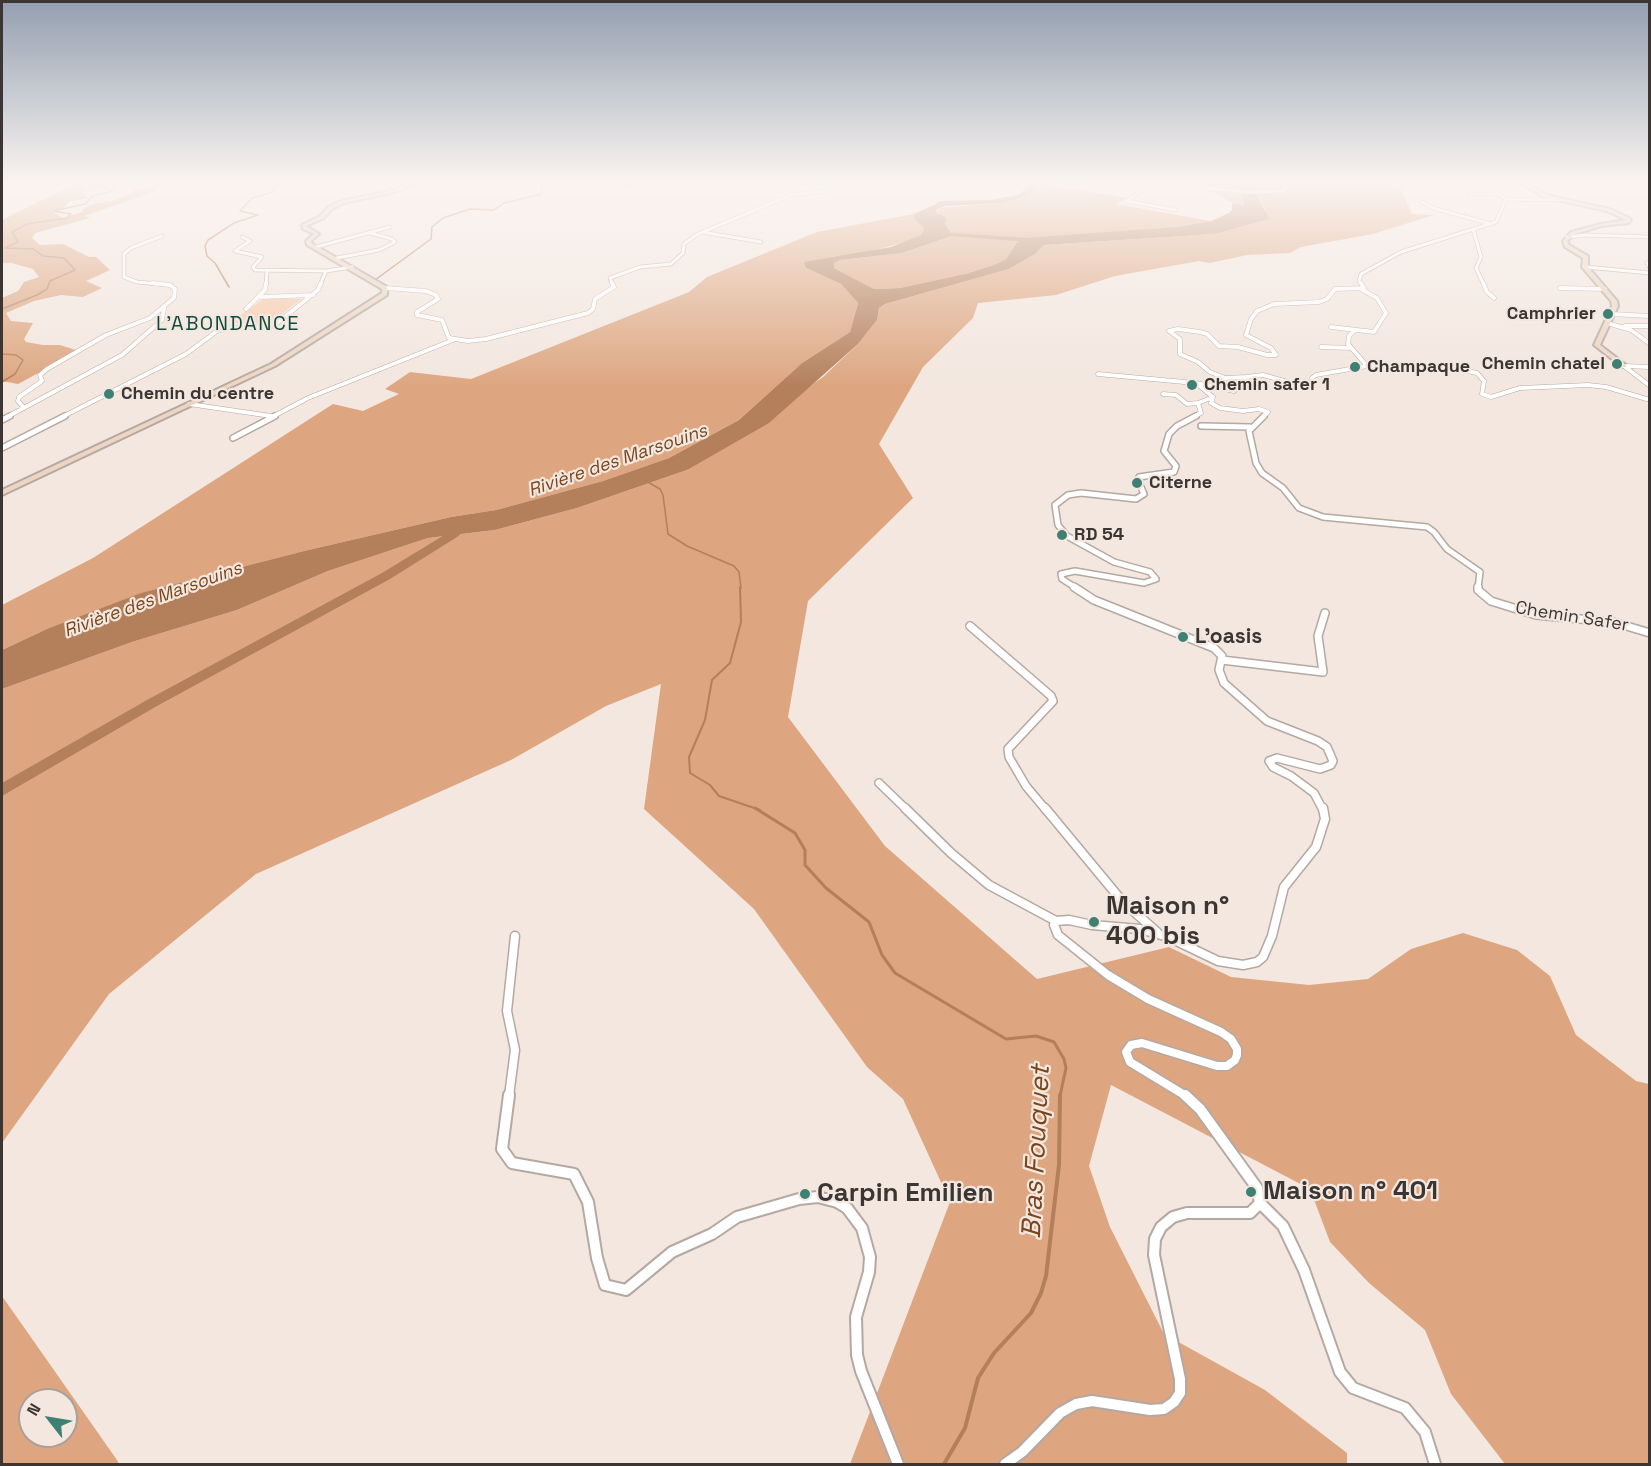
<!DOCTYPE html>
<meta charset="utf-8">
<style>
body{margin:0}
#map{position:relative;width:1651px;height:1466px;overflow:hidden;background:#f3e7df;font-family:"Space Grotesk",sans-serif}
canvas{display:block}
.frame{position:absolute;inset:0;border:3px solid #3b3633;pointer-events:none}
.north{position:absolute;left:18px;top:1388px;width:60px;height:60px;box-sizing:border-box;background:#f3e7df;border:2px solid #a9a09a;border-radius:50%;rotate:301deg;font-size:16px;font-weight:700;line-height:24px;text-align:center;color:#3b3633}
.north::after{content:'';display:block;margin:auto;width:21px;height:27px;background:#3e8073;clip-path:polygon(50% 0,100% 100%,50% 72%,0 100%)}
</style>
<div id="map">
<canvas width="1651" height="1466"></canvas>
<div class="frame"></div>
<div class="north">N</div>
</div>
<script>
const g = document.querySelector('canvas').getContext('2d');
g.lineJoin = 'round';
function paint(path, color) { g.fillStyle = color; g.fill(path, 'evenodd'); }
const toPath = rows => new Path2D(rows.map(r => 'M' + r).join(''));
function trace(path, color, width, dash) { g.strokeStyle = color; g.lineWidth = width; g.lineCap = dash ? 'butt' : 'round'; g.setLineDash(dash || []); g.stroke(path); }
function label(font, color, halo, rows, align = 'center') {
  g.font = font + ' "Space Grotesk",sans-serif'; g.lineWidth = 4.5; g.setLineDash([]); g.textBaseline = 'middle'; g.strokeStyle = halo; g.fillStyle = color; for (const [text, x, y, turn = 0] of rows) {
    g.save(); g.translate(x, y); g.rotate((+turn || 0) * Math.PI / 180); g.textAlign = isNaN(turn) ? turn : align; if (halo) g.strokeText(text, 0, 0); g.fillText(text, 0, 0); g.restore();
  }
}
const green = toPath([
 [263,299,301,299,269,324,230,323]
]);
const forest = toPath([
 [79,182,119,182,82,192,88,198,71,201,63,208,51,211,63,218,82,212,84,208,97,203,112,201,132,193,133,190,148,188,159,182,171,182,151,193,84,216,90,218,35,233,32,238,40,245,63,244,89,257,96,257,110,270,86,281,102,288,83,297,61,295,34,301,6,313,11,321,33,323,24,339,26,342,43,345,60,345,79,351,18,384,2,381,2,298,18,291,24,282,39,277,33,269,12,263,2,263,2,220],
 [1197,182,1233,182,1233,193,1242,195,1244,205,1232,203],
 [1254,182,1381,182,1401,189,1412,214,1434,215,1373,234,1301,247,1290,253,1247,255,1210,263,1199,261,1115,276,1056,295,978,303,973,318,923,367,879,444,913,498,808,601,788,717,885,846,1037,979,1169,947,1231,977,1309,985,1368,979,1411,949,1463,933,1517,950,1550,976,1576,1035,1636,1081,1649,1084,1649,1464,1505,1464,1451,1394,1425,1330,1369,1283,1330,1242,1310,1189,1111,1085,1089,1166,1110,1227,1164,1334,1265,1390,1347,1453,1347,1464,850,1464,950,1202,903,1099,867,1067,754,909,644,809,661,684,606,706,511,760,256,874,109,994,2,1143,2,689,132,642,237,610,328,571,428,538,495,530,577,508,687,470,823,377,858,344,877,320,879,308,885,304,1009,269,1035,254,1044,245,1214,234,1266,211,1254,189],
 [1040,184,1128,198,1116,204,1211,221,1177,227,1017,242,1006,259,996,264,969,273,900,288,874,289,834,268,834,263,840,260,902,253,949,237,945,224,947,217,936,213,940,208,1001,203,1018,199,1032,193],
 [914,214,914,219,924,228,921,235,909,241,806,268,841,284,858,303,850,332,802,363,739,420,669,458,603,481,496,510,451,517,304,551,142,593,49,628,2,650,2,605,93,558,333,404,363,411,399,394,385,389,410,372,471,379,689,292,707,277,817,232],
 [2,1296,117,1460,119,1464,2,1464],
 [30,1400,66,1400,66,1436,30,1436]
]);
const water = toPath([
 [1033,182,1042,182,1032,193,1018,199,1001,203,946,206,937,209,936,213,947,217,945,224,951,234,949,237,902,253,840,260,834,263,834,268,874,289,900,288,969,273,996,264,1006,259,1017,242,1025,238,1177,227,1211,221,1229,213,1232,210,1232,203,1244,205,1242,195,1233,193,1233,182,1254,182,1254,189,1269,219,1214,234,1044,245,1035,254,1009,269,885,304,879,308,877,320,858,344,769,423,687,470,577,508,495,530,428,538,328,571,237,610,132,642,2,689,2,650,49,628,141,593,304,551,451,517,496,510,603,481,669,458,739,420,802,363,850,332,858,303,841,284,806,268,804,262,891,247,921,235,924,228,914,219,914,214,936,204,938,201,990,200,1018,195]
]);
const streamFar3 = toPath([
 [624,187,644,182],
 [375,280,431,239,432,227,443,218,470,209,494,210,504,203,542,194,542,186,557,182],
 [229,287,215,263,207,256,205,246,208,240,234,223,258,215,240,211,252,198,273,192,275,186,289,182],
 [2,309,37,295,47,289,50,281,75,270,64,258,43,256,33,249,5,248,18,242,12,232,27,224,67,218,71,214,53,211,85,204,93,196,113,191,100,187,113,182],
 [2,354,16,355,23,360,15,374,2,382],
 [646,481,660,489,663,495,668,534,687,546,734,566,739,572,741,588]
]);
const streamFar2 = toPath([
 [740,587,741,622,730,663,712,680,705,720,689,757,690,773,710,785,719,796,760,810]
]);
const streamFar1 = toPath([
 [755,808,795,833,805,850,805,865,826,888,869,922,882,955,895,973,1006,1039,1036,1036,1054,1042,1064,1059,1066,1068,1060,1096]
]);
const stream = toPath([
 [944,1464,965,1428,978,1378,994,1353,1031,1313,1041,1293,1046,1276,1059,1165,1060,1095]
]);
const river = toPath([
 [938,232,1043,239,1046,241,1043,243,936,235,938,232],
 [464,523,470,526,457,537,390,579,157,706,2,796,2,783,147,700,382,573,464,523]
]);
const streetFar5 = toPath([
 [491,182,536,185],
 [1469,194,1497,194],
 [1506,199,1560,200],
 [1126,201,1140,192,1143,182,1247,192,1282,191,1290,182],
 [1126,201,1176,210],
 [1422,202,1433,208,1491,224],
 [1473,229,1481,257,1476,268,1484,285],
 [702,232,761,242],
 [162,236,131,248,124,254,124,277,137,282,169,285],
 [242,237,250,241,235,251,262,257,253,267,255,270,326,271],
 [1567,237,1586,235,1650,237],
 [316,247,390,227],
 [337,258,379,250,395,242,392,239,370,233],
 [1650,262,1647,263,1650,268],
 [1585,267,1650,273],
 [266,285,267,271],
 [320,285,326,271,352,267],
 [613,285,610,278,640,267,671,264,683,253,684,244,698,234,791,195,828,191,831,189,828,182],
 [1362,285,1359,281,1361,274,1401,252,1496,222,1506,199,1480,182]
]);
const streetFar4 = toPath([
 [1483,283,1487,292,1494,298],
 [385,288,426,291,436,295,438,299,417,312,417,315,442,320,449,338,468,341,486,339,588,313,593,309,595,299,614,287,612,283],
 [1560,288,1605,289],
 [261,297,313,295],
 [246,309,265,290,266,283],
 [1611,314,1650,316],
 [1607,323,1631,330,1650,344],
 [1625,326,1650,326],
 [1331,327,1374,332,1386,313,1377,298,1361,289],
 [1354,331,1349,336,1348,344,1367,366],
 [1321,347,1351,348],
 [1624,366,1650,386],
 [1624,366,1650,367],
 [1098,374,1195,383],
 [1246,377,1225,378,1210,372,1198,362,1180,354,1180,339,1169,331,1178,329,1200,332,1207,334,1219,346,1238,347,1267,355,1276,355,1271,348,1246,335,1251,319,1257,311,1274,304,1319,302,1327,299,1335,289,1364,288,1361,283],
 [1163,394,1176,395,1187,404,1198,403],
 [1213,397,1211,403,1220,408,1243,411,1259,409,1268,412,1263,417],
 [189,404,271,416],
 [24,408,18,401,19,397,42,381,40,375,47,369,106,335,150,318,174,298,175,289,170,285,152,283],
 [7,417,122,355,162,320,164,308],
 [62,417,186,354,217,331,227,328,262,327,276,324,318,290,321,283],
 [272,417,308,398,453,340],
 [1193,417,1201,413,1198,403,1213,397,1196,383,1234,391,1246,377,1263,375,1309,388,1312,387,1312,378,1316,375,1367,366,1443,366,1477,373,1484,381,1482,394,1491,397,1520,388,1588,385,1606,387,1650,400]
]);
const streetFar3 = toPath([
 [1264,416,1249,431,1256,463,1262,473,1283,488,1299,508,1323,517,1427,527,1434,532,1447,549,1480,572,1478,588],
 [2,420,10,416],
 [1201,426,1250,427],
 [233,438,275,416],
 [2,448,65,416],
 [1076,588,1062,579,1061,574,1075,571,1144,583,1156,579,1150,572,1114,562,1067,536,1058,525,1055,505,1068,495,1081,493,1136,499,1144,494,1138,480,1139,477,1174,472,1176,466,1164,451,1169,434,1177,426,1196,416]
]);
const streetFar2 = toPath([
 [1074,587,1094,600,1214,648,1222,656,1219,670,1224,683,1267,721,1318,741,1327,747,1333,761,1331,765,1320,769,1277,758,1269,761,1273,767,1291,776,1314,793,1323,810],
 [1478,587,1478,590,1491,601,1536,615,1613,622,1650,633],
 [970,626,1051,696,1053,701,1008,749,1009,757,1026,786,1046,810],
 [1222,660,1323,672,1318,636,1325,613],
 [879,783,907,810]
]);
const streetFar1 = toPath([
 [905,808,951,853,989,885,1056,921],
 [1045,808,1122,901,1157,932],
 [509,1096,515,1050,507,1011,515,936],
 [1186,1096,1130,1062,1126,1052,1131,1045,1142,1043,1217,1066,1227,1066,1235,1060,1237,1055,1237,1049,1231,1039,1221,1032,1148,999,1108,975,1058,935,1054,925,1056,921,1069,920,1092,925,1140,929,1168,937,1218,961,1243,965,1257,962,1263,957,1272,936,1284,887,1316,847,1325,819,1323,808]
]);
const street = toPath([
 [509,1095,502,1149,512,1163,574,1174,588,1202,597,1258,605,1285,626,1290,672,1252,712,1234,737,1217,799,1199,818,1197,837,1202,847,1208,862,1228,870,1257,869,1272,856,1317,857,1355,861,1371,898,1464],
 [1260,1203,1283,1226,1304,1270,1340,1372,1353,1388,1405,1408,1425,1432,1435,1464],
 [1005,1464,1022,1452,1060,1413,1076,1404,1092,1401,1150,1410,1164,1409,1174,1402,1180,1393,1180,1379,1154,1255,1155,1239,1161,1227,1173,1217,1187,1213,1250,1213,1260,1203,1257,1188,1200,1109,1185,1095]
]);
const secondary = toPath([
 [418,182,423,182,391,193,344,203,332,209,324,218,306,226,319,234,311,241,311,243,387,287,387,295,275,366,2,495,2,490,271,364,382,293,382,289,307,245,306,241,314,234,303,229,302,225,320,216,328,207,341,201,389,191,418,182],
 [1520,182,1525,182,1546,195,1610,209,1631,219,1629,223,1601,226,1575,234,1567,241,1569,245,1588,256,1588,267,1617,301,1618,306,1600,345,1626,365,1626,367,1622,367,1594,345,1612,306,1611,301,1582,267,1583,258,1565,247,1563,241,1571,232,1601,224,1626,220,1607,211,1544,197,1520,182]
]);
const markers = [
 [1608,314,6,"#3e8073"],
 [1617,364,6,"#3e8073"],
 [1355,367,6,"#3e8073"],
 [1192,385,6,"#3e8073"],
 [109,394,6,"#3e8073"],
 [1137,483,6,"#3e8073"],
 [1062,535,6,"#3e8073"],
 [1183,637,6,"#3e8073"],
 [1094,922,6,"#3e8073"],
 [1251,1192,6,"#3e8073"],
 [805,1194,6,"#3e8073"]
];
const farPoinames = [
 ["Camphrier",1596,314,"right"],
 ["Chemin chatel",1605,364,"right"],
 ["Champaque",1367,367],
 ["Chemin safer 1",1204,385],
 ["Chemin du centre",121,394],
 ["Citerne",1149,483],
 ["RD 54",1074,535]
];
const farWaternames = [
 ["Rivière des Marsouins",618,461,-19],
 ["Rivière des Marsouins",153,600,-20]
];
const farStreetnames = [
 ["Chemin Safer",1572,617,9]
];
const farQuarternames = [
 ["L'ABONDANCE",228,325]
];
const poiNames = [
 ["L'oasis",1195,637]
];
const nearPoinames = [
 ["Maison n°",1106,907],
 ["400 bis",1106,937],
 ["Maison n° 401",1263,1192],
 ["Carpin Emilien",817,1194]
];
const nearWaternames = [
 ["Bras Fouquet",1037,1152,-87]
];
paint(green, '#f7caab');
paint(forest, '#dda680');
paint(water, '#b47f5b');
trace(streamFar3, '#b47f5b', 1.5);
trace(streamFar2, '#b47f5b', 2);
trace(streamFar1, '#b47f5b', 3);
trace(stream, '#b47f5b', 4);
paint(river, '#b47f5b');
trace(streetFar5, '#b4a9a2', 4.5);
trace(streetFar4, '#b4a9a2', 5);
trace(streetFar3, '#b4a9a2', 8);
trace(streetFar2, '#b4a9a2', 10);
trace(streetFar1, '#b4a9a2', 11);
trace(street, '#b4a9a2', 14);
trace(secondary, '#b4a9a2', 4);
trace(streetFar5, '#fff', 3);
trace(streetFar4, '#fff', 4);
trace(streetFar3, '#fff', 5);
trace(streetFar2, '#fff', 7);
trace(streetFar1, '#fff', 8);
trace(street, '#fff', 10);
paint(secondary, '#eed5c1');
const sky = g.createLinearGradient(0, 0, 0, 387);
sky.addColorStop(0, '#939fb0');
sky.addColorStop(0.47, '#faf4f1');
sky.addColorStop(1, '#faf4f100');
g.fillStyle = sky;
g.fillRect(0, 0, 1651, 387);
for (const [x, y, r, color] of markers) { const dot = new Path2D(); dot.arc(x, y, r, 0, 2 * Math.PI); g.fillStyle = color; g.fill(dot); trace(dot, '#f3e7df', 2); }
label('bold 18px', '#3b3633', '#f3e7df', farPoinames, 'left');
label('italic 18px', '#79451b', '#f3e7df', farWaternames);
label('18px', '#3b3633', '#f3e7df', farStreetnames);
g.letterSpacing = '1.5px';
label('20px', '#124a40', '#f3e7df', farQuarternames);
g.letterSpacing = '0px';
label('bold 21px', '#3b3633', '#f3e7df', poiNames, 'left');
label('bold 26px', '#3b3633', '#f3e7df', nearPoinames, 'left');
label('italic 27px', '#79451b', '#f3e7df', nearWaternames);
</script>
